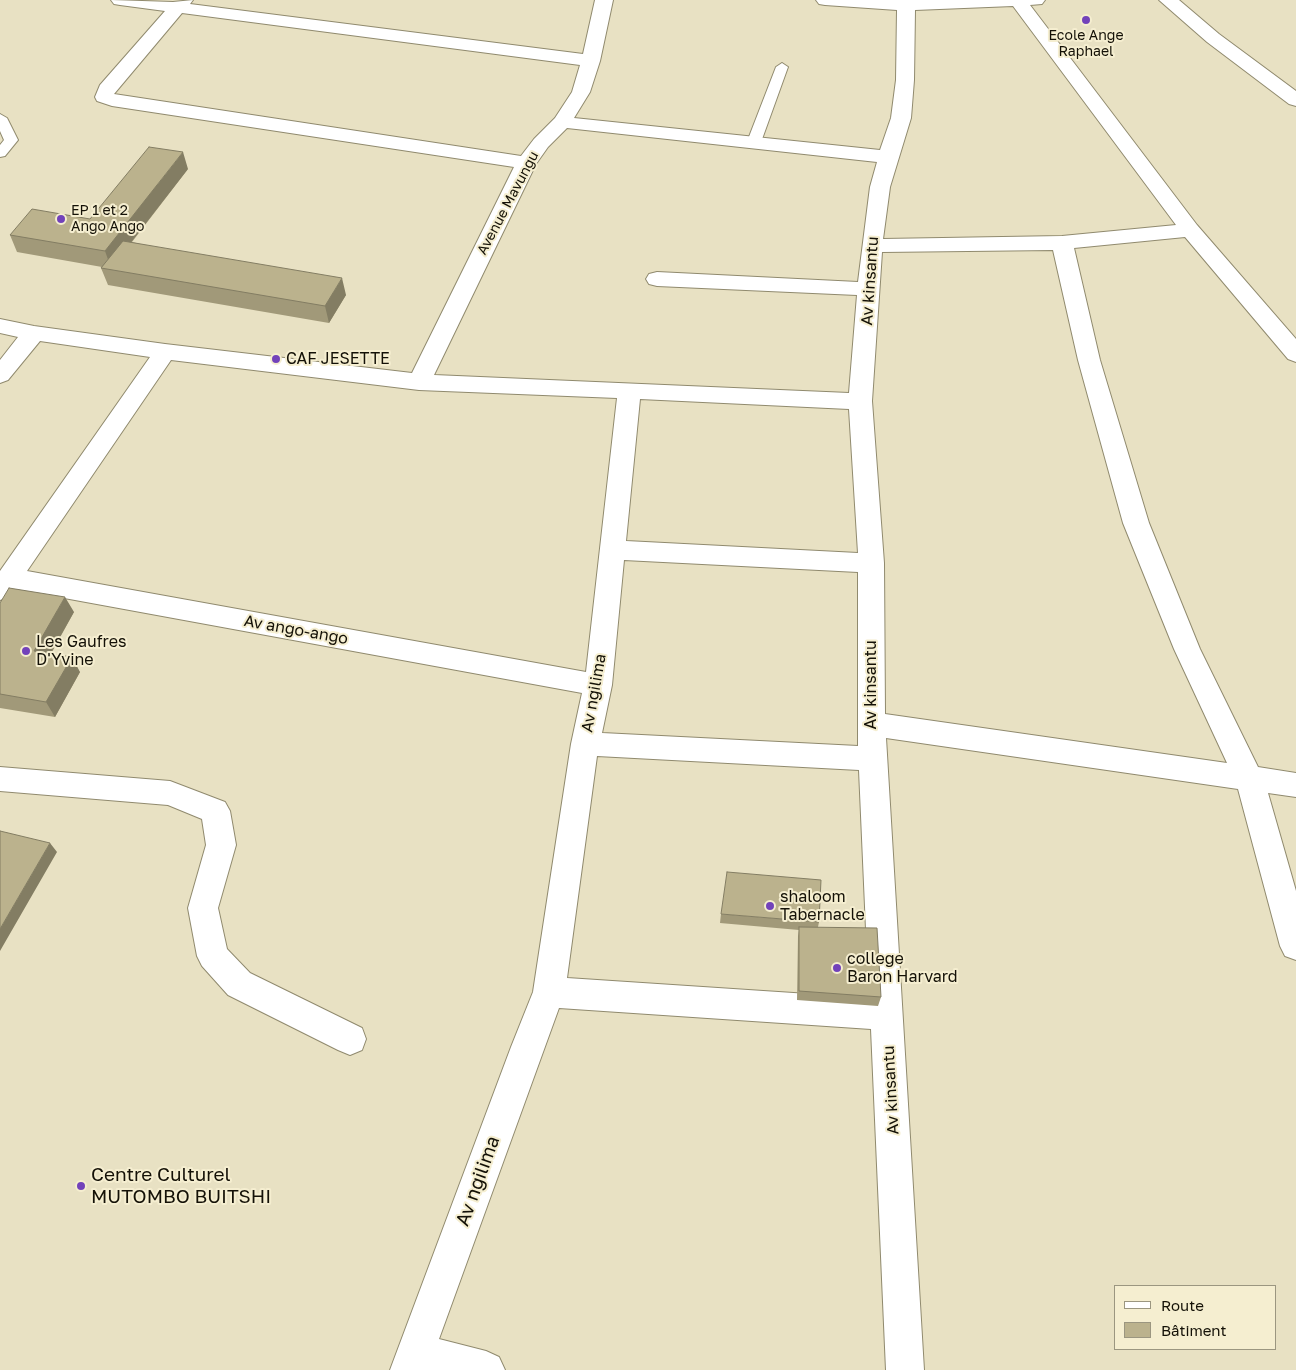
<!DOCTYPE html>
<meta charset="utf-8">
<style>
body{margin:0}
#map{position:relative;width:1296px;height:1370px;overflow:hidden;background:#e8e1c3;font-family:"Golos Text",sans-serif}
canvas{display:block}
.legend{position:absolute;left:1114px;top:1285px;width:162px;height:65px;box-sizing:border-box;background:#f5eed0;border:1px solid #9b9680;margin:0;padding:6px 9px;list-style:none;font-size:15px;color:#141107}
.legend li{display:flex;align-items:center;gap:10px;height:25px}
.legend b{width:25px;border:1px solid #9b9680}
</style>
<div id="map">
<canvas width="1296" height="1370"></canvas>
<ul class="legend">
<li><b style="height:6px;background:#fff"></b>Route</li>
<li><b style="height:14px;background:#bbb28d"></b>Bâtiment</li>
</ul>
</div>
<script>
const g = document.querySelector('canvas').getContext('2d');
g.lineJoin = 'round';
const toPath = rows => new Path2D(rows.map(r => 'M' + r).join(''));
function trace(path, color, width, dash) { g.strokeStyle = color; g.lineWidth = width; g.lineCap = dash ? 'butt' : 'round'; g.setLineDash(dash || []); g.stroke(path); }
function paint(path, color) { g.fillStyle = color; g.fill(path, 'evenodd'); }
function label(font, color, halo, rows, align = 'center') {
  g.font = font + ' "Golos Text",sans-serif'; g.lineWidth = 4; g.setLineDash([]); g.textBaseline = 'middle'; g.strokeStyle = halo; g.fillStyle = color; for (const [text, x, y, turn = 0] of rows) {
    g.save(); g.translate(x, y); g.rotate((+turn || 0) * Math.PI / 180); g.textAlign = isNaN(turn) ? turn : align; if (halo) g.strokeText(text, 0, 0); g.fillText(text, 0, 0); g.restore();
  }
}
const lane = toPath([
 [782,63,788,67,761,142,759,145,749,145,747,142,776,67,782,63],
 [0,114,7,118,18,140,5,156,0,157,0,145,4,140,0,131,0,114]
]);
const street = toPath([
 [111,0,173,2,193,0,190,4,583,54,595,0,613,0,600,61,590,92,574,118,880,150,891,118,896,80,897,10,825,5,819,4,816,0,1045,0,1042,4,1030,5,1197,225,1296,339,1296,362,1288,359,1185,237,1074,248,1100,360,1149,523,1200,649,1258,767,1296,773,1296,797,1268,793,1296,891,1296,960,1285,956,1280,946,1238,789,886,738,924,1370,886,1370,871,1029,559,1008,439,1339,486,1351,499,1357,505,1370,390,1370,511,1047,533,992,571,744,582,693,15,589,9,597,0,600,0,571,150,357,40,341,8,380,0,383,0,360,18,337,0,333,0,319,34,326,165,344,412,373,514,167,112,106,97,101,95,97,100,85,165,11,120,5,114,4,111,0],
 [1013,6,1176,225,1062,236,883,239,890,187,911,118,914,80,915,10,1013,6],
 [182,13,580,65,572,92,555,118,534,139,521,156,114,94,182,13],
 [567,128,877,162,870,187,858,282,657,272,649,274,646,279,649,284,657,286,857,295,849,393,434,375,536,164,548,147,567,128],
 [1053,250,1078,360,1123,523,1174,649,1227,763,885,714,884,563,872,401,882,252,1053,250],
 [171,360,419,390,617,398,586,672,27,571,171,360],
 [640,399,849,409,858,553,626,541,640,399],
 [624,560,858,572,858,746,602,733,612,685,624,560],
 [597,756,859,770,869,998,567,978,597,756],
 [1159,0,1179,0,1219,34,1296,91,1296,106,1289,104,1207,42,1159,0],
 [0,767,170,781,225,802,230,811,236,845,218,908,227,949,250,973,362,1028,366,1039,362,1050,350,1055,338,1050,228,995,202,966,197,956,188,908,206,845,202,819,168,805,0,791,0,767]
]);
const wall = toPath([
 [188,169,132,242,346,295,329,323,108,285,101,268,102,267,17,252,10,235,90,219],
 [0,603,74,612,51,654,80,672,55,717,0,708],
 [721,914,819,922,818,927,881,997,878,1006,797,1000,798,936,799,930,720,923]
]);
const shadedWall = toPath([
 [183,152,188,169,111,268,105,251],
 [342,278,346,295,329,323,325,306],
 [65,597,74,612,43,667,34,651],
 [72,657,80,672,55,717,46,702],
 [50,843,57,852,0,951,0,929]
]);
const building = toPath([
 [149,147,183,152,105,251,10,235,32,209,90,219,149,147],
 [123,241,342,278,325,306,101,268,123,241],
 [9,588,65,597,34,651,72,657,46,702,0,694,0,603,9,588],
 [0,831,50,843,0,929,0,831],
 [727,872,821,880,819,922,721,914,727,872],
 [799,927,877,928,881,997,799,991,799,927]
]);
const markers = [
 [1086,20,5,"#7242ba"],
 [61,219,5,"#7242ba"],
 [276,359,5,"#7242ba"],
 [26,651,5,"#7242ba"],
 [770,906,5,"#7242ba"],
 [837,968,5,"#7242ba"],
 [81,1186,5,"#7242ba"]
];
const farPoinames = [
 ["Ecole Ange",1086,36],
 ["Raphael",1086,52],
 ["EP 1 et 2",71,211,"left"],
 ["Ango Ango",71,227,"left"]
];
const farStreetnames = [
 ["Avenue Mavungu",508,203,-62]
];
const streetNames = [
 ["Av kinsantu",870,281,-86],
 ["Av ango-ango",296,630,10],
 ["Av kinsantu",871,685,-90],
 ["Av ngilima",594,693,-80],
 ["Av kinsantu",891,1090,-93]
];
const poiNames = [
 ["CAF JESETTE",286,359],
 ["Les Gaufres",36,642],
 ["D'Yvine",36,660],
 ["shaloom",780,897],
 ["Tabernacle",780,915],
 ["college",847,959],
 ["Baron Harvard",847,977]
];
const nearPoinames = [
 ["Centre Culturel",91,1175],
 ["MUTOMBO BUITSHI",91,1197]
];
const nearStreetnames = [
 ["Av ngilima",478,1181,-70]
];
trace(lane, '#908a6e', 2);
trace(street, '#908a6e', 2);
paint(lane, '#fff');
paint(street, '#fff');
paint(wall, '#a19979');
paint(shadedWall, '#837d63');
paint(building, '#bbb28d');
trace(building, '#837d63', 1);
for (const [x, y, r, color] of markers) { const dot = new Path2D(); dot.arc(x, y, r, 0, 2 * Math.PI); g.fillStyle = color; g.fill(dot); trace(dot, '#f5eed0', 2); }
label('14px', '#141107', '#f5eed0', farPoinames);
label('14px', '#141107', '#f5eed0', farStreetnames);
label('16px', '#141107', '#f5eed0', streetNames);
label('16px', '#141107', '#f5eed0', poiNames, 'left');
label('19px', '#141107', '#f5eed0', nearPoinames, 'left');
label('19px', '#141107', '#f5eed0', nearStreetnames);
</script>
